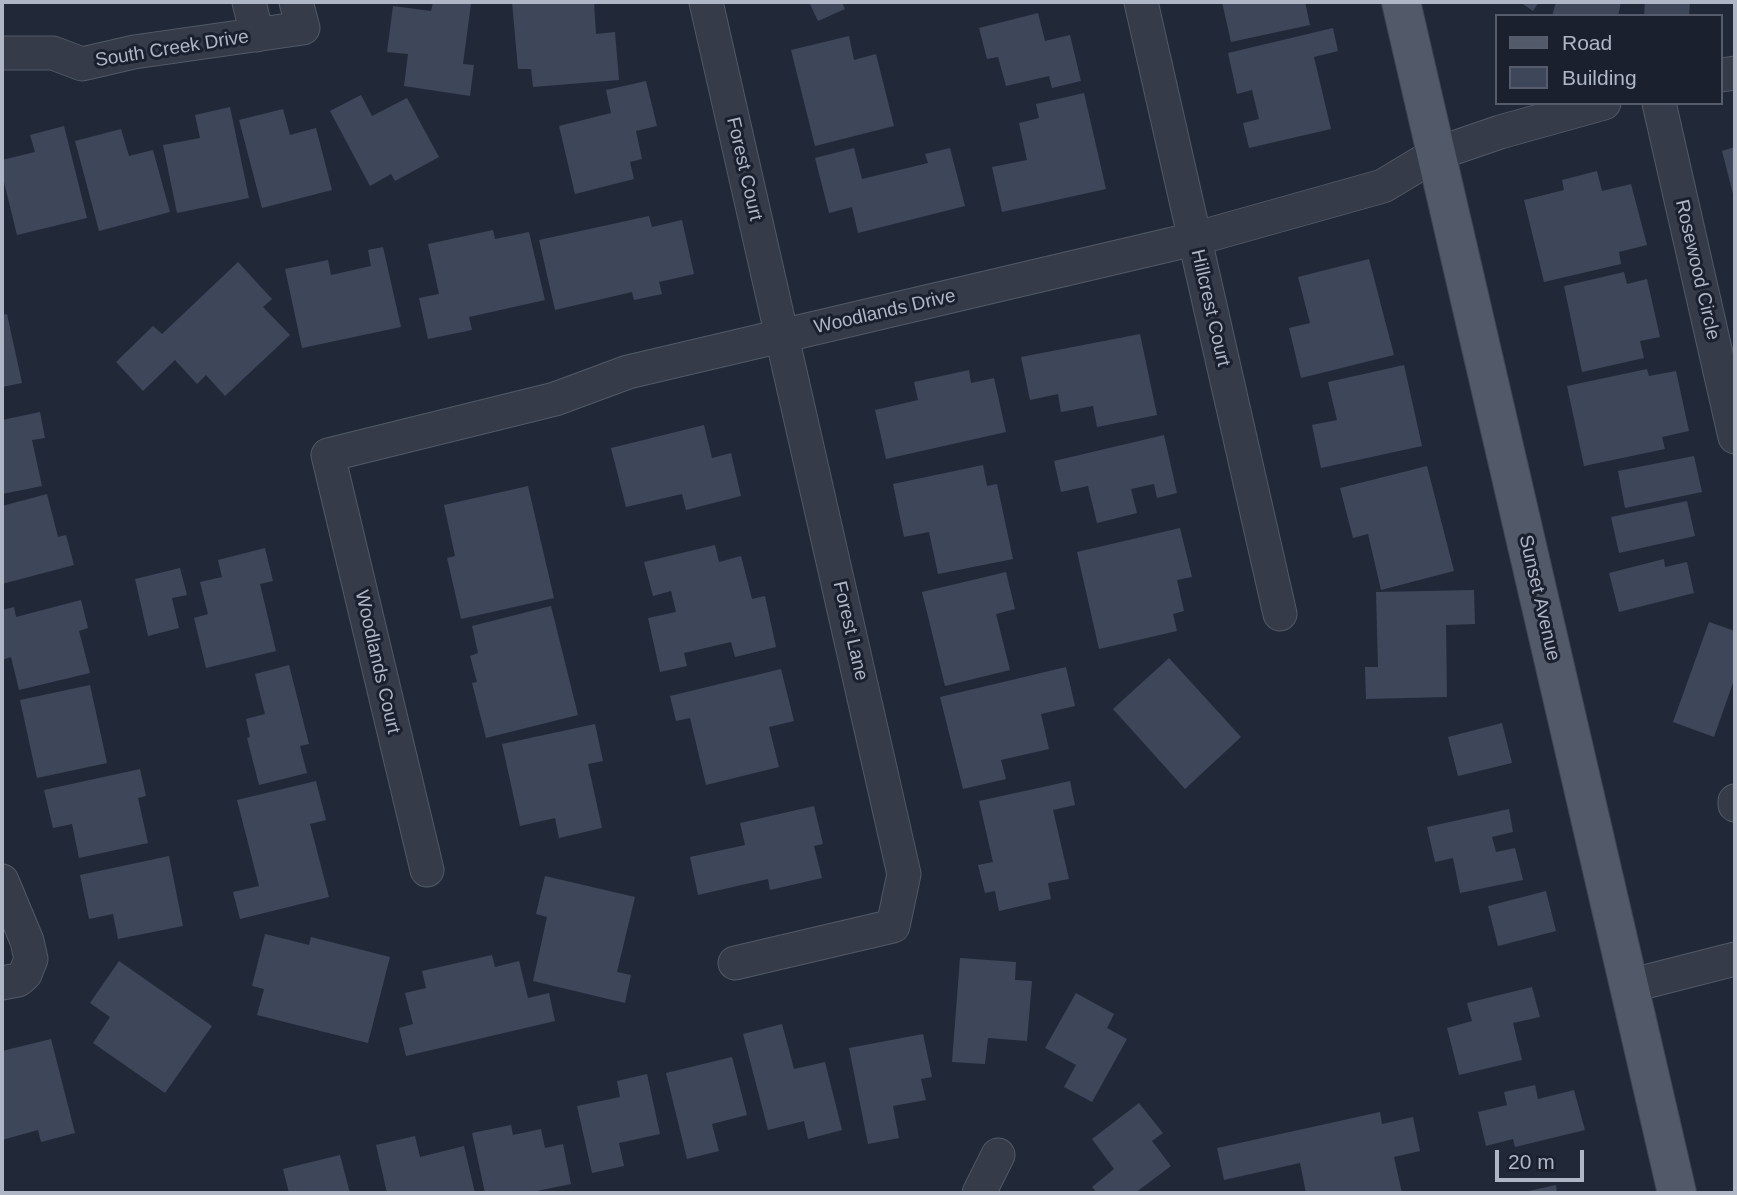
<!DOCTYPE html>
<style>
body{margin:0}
#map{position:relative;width:1737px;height:1195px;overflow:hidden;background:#212939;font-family:Arial,sans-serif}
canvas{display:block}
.frame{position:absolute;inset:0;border:4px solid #afb6c6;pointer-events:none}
.legend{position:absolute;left:1495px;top:14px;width:228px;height:91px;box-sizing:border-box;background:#1a202e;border:2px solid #565c6b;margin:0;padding:9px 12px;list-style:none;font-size:21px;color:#afb6c6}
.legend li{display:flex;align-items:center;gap:14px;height:35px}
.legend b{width:35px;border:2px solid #565c6b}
.scale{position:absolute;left:1495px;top:1150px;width:89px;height:32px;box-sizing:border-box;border:4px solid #afb6c6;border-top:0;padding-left:9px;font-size:21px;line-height:24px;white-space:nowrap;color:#afb6c6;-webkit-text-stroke:5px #1a202e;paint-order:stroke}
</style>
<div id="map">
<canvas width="1737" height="1195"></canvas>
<div class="frame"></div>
<ul class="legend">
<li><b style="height:9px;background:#525a6a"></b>Road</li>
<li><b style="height:19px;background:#3d4759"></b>Building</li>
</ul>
<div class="scale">20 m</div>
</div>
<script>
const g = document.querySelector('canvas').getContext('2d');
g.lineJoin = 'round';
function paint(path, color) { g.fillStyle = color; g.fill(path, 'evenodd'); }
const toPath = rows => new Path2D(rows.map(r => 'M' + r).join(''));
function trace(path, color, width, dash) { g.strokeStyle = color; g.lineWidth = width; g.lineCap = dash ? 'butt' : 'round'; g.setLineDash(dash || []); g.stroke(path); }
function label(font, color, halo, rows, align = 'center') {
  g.font = font + ' Arial,sans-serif'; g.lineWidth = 6; g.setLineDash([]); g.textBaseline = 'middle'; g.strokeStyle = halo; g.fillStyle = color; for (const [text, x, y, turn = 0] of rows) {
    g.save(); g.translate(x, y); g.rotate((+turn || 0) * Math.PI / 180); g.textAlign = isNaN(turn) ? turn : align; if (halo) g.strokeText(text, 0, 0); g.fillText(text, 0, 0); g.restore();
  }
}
const building = toPath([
 [433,2,455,2,471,4,463,64,474,65,470,96,404,86,408,54,387,52,393,6,431,11],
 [512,2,594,2,596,34,615,32,619,80,533,87,531,69,518,69],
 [809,2,842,2,845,9,818,21],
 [1222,2,1305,2,1310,25,1231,42],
 [1520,2,1539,2,1533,11],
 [1556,2,1621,2,1618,16,1552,16],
 [1645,2,1690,2,1689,16,1644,16],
 [1038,13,1045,41,1070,35,1081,81,1052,88,1049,76,1006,86,998,57,987,59,979,28],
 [1333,28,1338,51,1314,57,1331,129,1249,148,1243,123,1259,119,1252,90,1237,94,1228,53],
 [849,36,854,60,876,54,894,126,815,146,791,50],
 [646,81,657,126,636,131,642,159,630,162,634,179,575,194,559,126,611,113,606,90],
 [1084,93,1106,189,1002,212,992,167,1027,160,1019,123,1039,118,1036,104],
 [361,95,372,116,407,98,439,157,395,181,391,174,370,186,330,111],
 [230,107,249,198,177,213,163,145,200,138,195,115],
 [283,109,290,135,316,128,332,190,262,208,239,120],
 [64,126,87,218,17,235,2,174,2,160,35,152,30,135],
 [121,129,129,156,153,150,170,212,99,231,75,141],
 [1735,147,1735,198,1734,198,1722,151],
 [854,148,862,179,928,163,925,154,950,148,965,206,858,233,852,207,829,213,815,158],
 [1597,171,1602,191,1631,184,1647,245,1619,252,1621,264,1544,282,1524,200,1564,190,1562,180],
 [649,216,652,227,682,220,694,274,659,282,662,294,634,300,632,292,555,310,539,240],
 [493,230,495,239,529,232,545,300,469,317,472,330,428,339,419,298,439,294,428,244],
 [383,247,401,327,302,348,285,269,328,260,331,275,371,266,368,250],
 [1369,259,1394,355,1301,378,1289,328,1310,323,1298,277],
 [238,262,272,299,263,307,290,335,225,396,206,375,197,384,175,360,143,391,116,362,153,326,162,334],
 [1624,272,1627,284,1647,279,1660,337,1640,341,1644,358,1582,372,1564,286],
 [7,314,22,383,2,387,2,315],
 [1140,334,1157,415,1097,427,1093,406,1061,412,1058,394,1030,400,1021,357],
 [1404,365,1422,446,1321,468,1312,425,1337,420,1328,382],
 [1647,369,1649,376,1676,371,1689,431,1662,437,1665,449,1584,466,1567,386],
 [969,370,971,383,994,378,1006,432,886,459,875,410,918,400,914,382],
 [40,412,45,438,32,440,42,486,2,494,2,420],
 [704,425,712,458,731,453,741,496,686,510,682,494,626,507,611,448],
 [1164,435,1177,493,1157,498,1154,484,1131,489,1137,513,1097,523,1088,486,1061,492,1054,461],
 [1694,456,1702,492,1625,508,1618,471],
 [983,465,987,486,997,484,1013,559,938,574,929,532,904,537,893,484],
 [1427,466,1454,571,1381,590,1368,534,1353,538,1340,488],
 [528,486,554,598,461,619,447,558,455,556,444,505],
 [47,494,58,537,66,535,74,565,2,584,2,506],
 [1687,501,1695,536,1619,553,1611,517],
 [1180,528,1192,577,1177,580,1184,611,1173,614,1177,631,1099,649,1077,552],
 [715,545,719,562,741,556,752,599,765,596,776,647,735,657,731,642,684,653,687,666,660,672,648,618,676,612,671,591,653,596,644,562],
 [265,548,273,581,260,584,276,651,206,668,194,618,208,614,200,582,222,577,218,560],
 [1664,559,1665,567,1687,562,1694,593,1619,612,1609,573],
 [180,568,187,595,172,598,179,628,148,636,135,579],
 [1006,572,1015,609,996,614,1010,670,945,686,922,592],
 [1474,590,1475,624,1446,625,1447,697,1366,699,1365,667,1378,667,1376,592],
 [81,600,88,628,79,631,90,673,19,690,11,657,2,660,2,610,14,607,16,617],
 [551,606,578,715,486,738,472,683,477,682,470,656,478,653,472,626],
 [1709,622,1735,631,1735,677,1714,737,1673,722],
 [1169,658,1241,737,1185,789,1113,709],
 [289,665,309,744,300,746,307,773,259,785,247,738,250,737,246,719,265,714,255,674],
 [1066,667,1075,706,1041,714,1049,749,1001,760,1006,779,963,789,940,697],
 [781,669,794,721,769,727,779,767,706,785,690,718,676,721,670,696],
 [90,685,107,763,37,778,20,700],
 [1502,723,1512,763,1458,776,1448,737],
 [595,724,603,761,588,764,602,828,559,838,555,818,520,826,502,744],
 [140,769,146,796,138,798,148,843,79,858,72,824,53,828,44,790],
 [316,781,326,820,310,824,329,897,240,919,233,892,259,886,237,800],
 [1070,781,1075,805,1053,810,1069,879,1048,883,1051,899,999,911,995,891,985,893,978,865,993,862,979,801],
 [814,806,823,844,814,846,822,878,770,890,768,879,698,895,690,857,745,845,740,823],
 [1509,809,1513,832,1492,837,1496,852,1515,848,1523,880,1460,893,1453,858,1435,862,1427,827],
 [169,856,183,926,118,939,113,914,89,919,80,875],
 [545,876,635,897,617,972,631,975,625,1003,533,981,547,917,536,914],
 [1546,891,1556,931,1498,946,1488,906],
 [265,934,309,945,311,937,390,957,368,1043,257,1015,264,989,252,986],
 [492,955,495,967,519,961,528,998,549,993,555,1021,406,1056,399,1028,413,1024,405,993,426,988,422,971],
 [960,958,1016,962,1015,980,1032,981,1027,1041,988,1038,985,1064,952,1062],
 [119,961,212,1026,165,1093,93,1043,110,1017,90,1003],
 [1532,987,1540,1017,1513,1023,1522,1060,1459,1075,1447,1028,1472,1021,1467,1003],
 [1076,993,1114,1014,1107,1028,1127,1039,1092,1102,1064,1087,1076,1065,1045,1048],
 [782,1024,794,1069,825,1062,842,1130,808,1139,804,1121,768,1130,743,1034],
 [923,1034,932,1077,921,1079,926,1100,893,1106,899,1138,868,1144,849,1048],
 [51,1039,75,1133,41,1142,38,1130,2,1140,2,1051],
 [732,1057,747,1115,712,1124,719,1151,687,1159,666,1073],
 [647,1074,660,1134,619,1143,624,1166,592,1173,577,1106,620,1097,617,1081],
 [1535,1085,1538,1099,1574,1090,1585,1130,1515,1147,1513,1139,1486,1146,1478,1112,1507,1105,1504,1092],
 [1139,1103,1163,1133,1152,1141,1171,1166,1135,1193,1097,1193,1092,1187,1114,1169,1092,1139],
 [1380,1112,1382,1124,1413,1117,1420,1151,1394,1157,1402,1193,1306,1193,1300,1163,1224,1180,1217,1148],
 [511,1125,513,1135,541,1129,545,1148,563,1144,571,1184,527,1193,485,1193,472,1133],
 [415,1136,420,1157,464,1146,475,1193,387,1193,376,1145],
 [340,1155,350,1193,289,1193,283,1169],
 [1556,1185,1557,1193,1524,1193,1524,1192]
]);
const minor = toPath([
 [249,2,257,35],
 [706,2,904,874,893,926,735,963],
 [1141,2,1280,614],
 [2,53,53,53,82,64,134,52,303,28,296,2],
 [1721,75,1735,73],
 [1659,103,1735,437],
 [1735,801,1735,805],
 [427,870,328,455,555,399,628,372,1194,239,1383,186,1436,154,1500,132,1604,103],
 [2,881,27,941,31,959,25,974,18,980,2,983],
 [1629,986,1735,959],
 [979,1193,998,1155]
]);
const major = toPath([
 [1401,2,1677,1193]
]);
const streetNames = [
 ["South Creek Drive",172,49,-9],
 ["Forest Court",744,169,77],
 ["Rosewood Circle",1697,270,77],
 ["Hillcrest Court",1210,308,77],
 ["Woodlands Drive",885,312,-13],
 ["Sunset Avenue",1539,598,77],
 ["Forest Lane",850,631,77],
 ["Woodlands Court",377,662,77]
];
paint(building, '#3d4759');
trace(minor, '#525967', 35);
trace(major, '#3e4453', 40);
trace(minor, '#353b49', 33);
trace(major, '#525a6a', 38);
label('19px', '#afb6c6', '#1a202e', streetNames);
</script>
